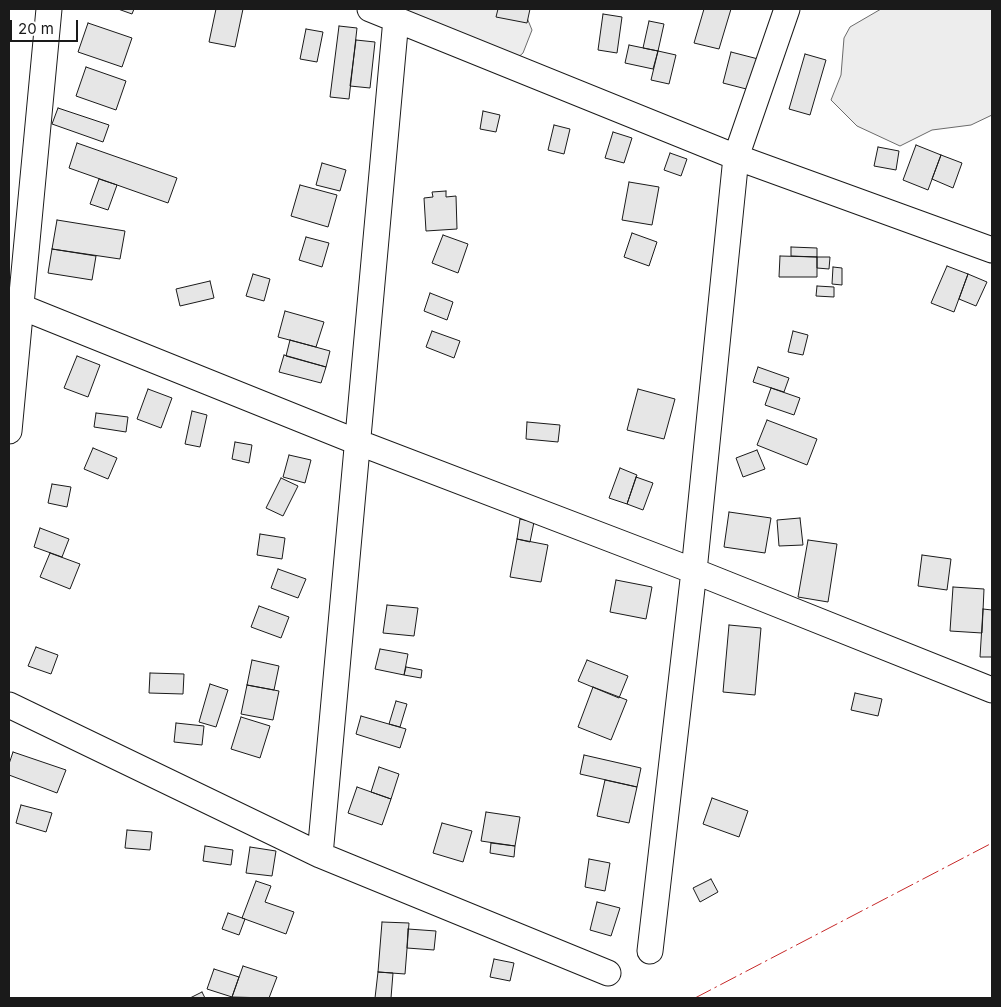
<!DOCTYPE html>
<style>
body{margin:0}
#map{position:relative;width:1001px;height:1007px;overflow:hidden;background:#fff;font-family:Inter,sans-serif}
canvas{display:block}
.frame{position:absolute;inset:0;border:10px solid #1a1a1a;pointer-events:none}
.scale{position:absolute;left:10px;top:20px;width:68px;height:22px;box-sizing:border-box;border:2px solid #1a1a1a;border-top:0;padding-left:6px;font-size:15px;line-height:18px;white-space:nowrap;color:#1a1a1a;-webkit-text-stroke:4px #fff;paint-order:stroke}
</style>
<div id="map">
<canvas width="1001" height="1007"></canvas>
<div class="frame"></div>
<div class="scale">20 m</div>
</div>
<script>
const g = document.querySelector('canvas').getContext('2d');
g.lineJoin = 'round';
function paint(path, color) { g.fillStyle = color; g.fill(path, 'evenodd'); }
const toPath = rows => new Path2D(rows.map(r => 'M' + r).join(''));
function trace(path, color, width, dash) { g.strokeStyle = color; g.lineWidth = width; g.lineCap = dash ? 'butt' : 'round'; g.setLineDash(dash || []); g.stroke(path); }
const built = toPath([
 [399,9,510,9,525,13,532,30,523,53,515,60,399,9],
 [881,9,992,9,992,115,971,125,932,130,900,146,857,126,831,100,841,75,844,38,850,27,881,9]
]);
const building = toPath([
 [118,9,134,9,132,14,118,9],
 [216,9,243,9,235,47,209,42,216,9],
 [498,9,530,9,527,23,496,17,498,9],
 [704,9,731,9,719,49,694,43,704,9],
 [603,14,622,17,617,53,598,50,603,14],
 [649,21,664,24,658,51,643,48,649,21],
 [88,23,132,38,122,67,78,52,88,23],
 [339,26,357,28,349,99,330,97,339,26],
 [306,29,323,32,317,62,300,59,306,29],
 [356,40,375,42,370,88,350,86,356,40],
 [629,45,658,51,653,69,625,63,629,45],
 [658,51,676,55,669,84,651,80,658,51],
 [731,52,762,60,754,91,723,83,731,52],
 [805,54,826,60,810,115,789,109,805,54],
 [86,67,126,81,116,110,76,96,86,67],
 [58,108,109,125,103,142,52,124,58,108],
 [483,111,500,115,496,132,480,129,483,111],
 [554,125,570,129,564,154,548,150,554,125],
 [613,132,632,138,624,163,605,158,613,132],
 [77,143,177,178,168,203,69,168,77,143],
 [916,145,941,155,928,190,903,180,916,145],
 [878,147,899,151,896,170,874,166,878,147],
 [670,153,687,159,681,176,664,170,670,153],
 [941,155,962,163,953,188,932,179,941,155],
 [322,163,346,170,340,191,316,185,322,163],
 [99,179,117,185,108,210,90,204,99,179],
 [629,182,659,187,652,225,622,220,629,182],
 [300,185,337,195,328,227,291,216,300,185],
 [446,191,446,197,456,196,457,229,426,231,424,198,433,197,432,192,446,191],
 [57,220,125,231,120,259,52,249,57,220],
 [632,233,657,242,649,266,624,257,632,233],
 [443,235,468,244,458,273,432,263,443,235],
 [306,237,329,243,322,267,299,260,306,237],
 [791,247,817,248,817,257,791,256,791,247],
 [52,249,96,256,92,280,48,273,52,249],
 [780,256,817,257,817,277,779,277,780,256],
 [817,257,830,257,829,269,817,268,817,257],
 [947,266,968,274,954,312,931,303,947,266],
 [833,267,842,268,842,285,832,284,833,267],
 [253,274,270,279,264,301,246,296,253,274],
 [968,274,987,282,976,306,959,299,968,274],
 [210,281,214,298,180,306,176,289,210,281],
 [817,286,834,287,834,297,816,296,817,286],
 [430,293,453,302,447,320,424,311,430,293],
 [285,311,324,322,316,347,278,337,285,311],
 [432,331,460,341,454,358,426,347,432,331],
 [793,331,808,335,803,355,788,352,793,331],
 [290,340,330,351,326,367,286,356,290,340],
 [284,355,326,367,321,383,279,372,284,355],
 [77,356,100,365,88,397,64,388,77,356],
 [758,367,789,378,784,392,753,382,758,367],
 [771,388,800,398,794,415,765,405,771,388],
 [148,389,172,398,161,428,137,419,148,389],
 [638,389,675,399,664,439,627,430,638,389],
 [192,411,207,415,200,447,185,444,192,411],
 [96,413,128,417,126,432,94,427,96,413],
 [767,420,817,439,807,465,757,445,767,420],
 [527,422,560,425,558,442,526,439,527,422],
 [235,442,252,445,249,463,232,459,235,442],
 [93,448,117,458,108,479,84,469,93,448],
 [757,450,765,469,743,477,736,458,757,450],
 [289,455,311,460,305,483,283,477,289,455],
 [620,468,637,475,627,504,609,498,620,468],
 [636,477,653,483,643,510,627,504,636,477],
 [281,478,298,486,283,516,266,508,281,478],
 [52,484,71,487,67,507,48,503,52,484],
 [729,512,771,518,765,553,724,547,729,512],
 [800,518,803,545,779,546,777,520,800,518],
 [520,519,534,522,530,542,517,539,520,519],
 [40,528,69,539,62,557,34,547,40,528],
 [260,534,285,538,282,559,257,555,260,534],
 [517,539,548,545,541,582,510,577,517,539],
 [808,540,837,544,828,602,798,597,808,540],
 [50,553,80,564,70,589,40,577,50,553],
 [922,555,951,559,947,590,918,586,922,555],
 [278,569,306,579,298,598,271,588,278,569],
 [616,580,652,587,646,619,610,612,616,580],
 [953,587,984,589,982,633,950,631,953,587],
 [387,605,418,608,414,636,383,633,387,605],
 [259,606,289,617,281,638,251,627,259,606],
 [983,609,992,610,992,657,980,657,983,609],
 [729,625,761,628,755,695,723,692,729,625],
 [36,647,58,655,51,674,28,666,36,647],
 [380,649,408,654,404,675,375,669,380,649],
 [252,660,279,666,274,690,247,685,252,660],
 [587,660,628,676,619,698,578,681,587,660],
 [406,667,422,670,421,678,404,675,406,667],
 [150,673,184,674,183,694,149,693,150,673],
 [210,684,228,690,216,727,199,722,210,684],
 [247,685,279,691,273,720,241,714,247,685],
 [593,687,627,700,611,740,578,727,593,687],
 [855,693,882,699,878,716,851,710,855,693],
 [396,701,407,704,400,727,389,724,396,701],
 [361,716,406,729,400,748,356,734,361,716],
 [241,717,270,726,260,758,231,749,241,717],
 [176,723,204,726,202,745,174,742,176,723],
 [13,752,66,770,57,793,9,775,9,764,13,752],
 [584,755,641,768,637,787,580,774,584,755],
 [379,767,399,774,391,799,371,792,379,767],
 [605,780,637,787,629,823,597,816,605,780],
 [357,787,391,799,382,825,348,813,357,787],
 [712,798,748,811,739,837,703,824,712,798],
 [21,805,52,813,46,832,16,823,21,805],
 [486,812,520,817,515,846,481,841,486,812],
 [442,823,472,831,463,862,433,853,442,823],
 [127,830,152,832,150,850,125,848,127,830],
 [491,843,515,846,514,857,490,853,491,843],
 [205,846,233,850,231,865,203,861,205,846],
 [250,847,276,851,272,876,246,873,250,847],
 [589,859,610,863,605,891,585,887,589,859],
 [711,879,718,892,700,902,693,888,711,879],
 [256,881,271,886,265,902,294,912,286,934,242,918,256,881],
 [597,902,620,908,611,936,590,930,597,902],
 [228,913,245,919,239,935,222,929,228,913],
 [382,922,409,923,405,974,378,972,382,922],
 [408,929,436,931,434,950,407,948,408,929],
 [494,959,514,963,510,981,490,977,494,959],
 [243,966,277,977,269,998,232,997,243,966],
 [214,969,239,977,232,997,207,989,214,969],
 [378,972,393,973,391,998,375,998,378,972],
 [202,992,205,998,190,998,202,992]
]);
const minor = toPath([
 [370,9,736,157,992,250],
 [9,302,357,442,694,571,992,690],
 [9,431,49,9],
 [9,705,320,855,608,973],
 [320,855,396,19],
 [650,951,694,571,736,157,787,9]
]);
const power = toPath([
 [695,998,992,843]
]);
paint(built, '#ededed');
trace(built, '#6a6a6a', 1);
paint(building, '#e6e6e6');
trace(building, '#1a1a1a', 1);
trace(minor, '#1a1a1a', 27);
trace(minor, '#fff', 25);
trace(power, '#c62828', 1, [18, 4, 2.5, 4]);
</script>
